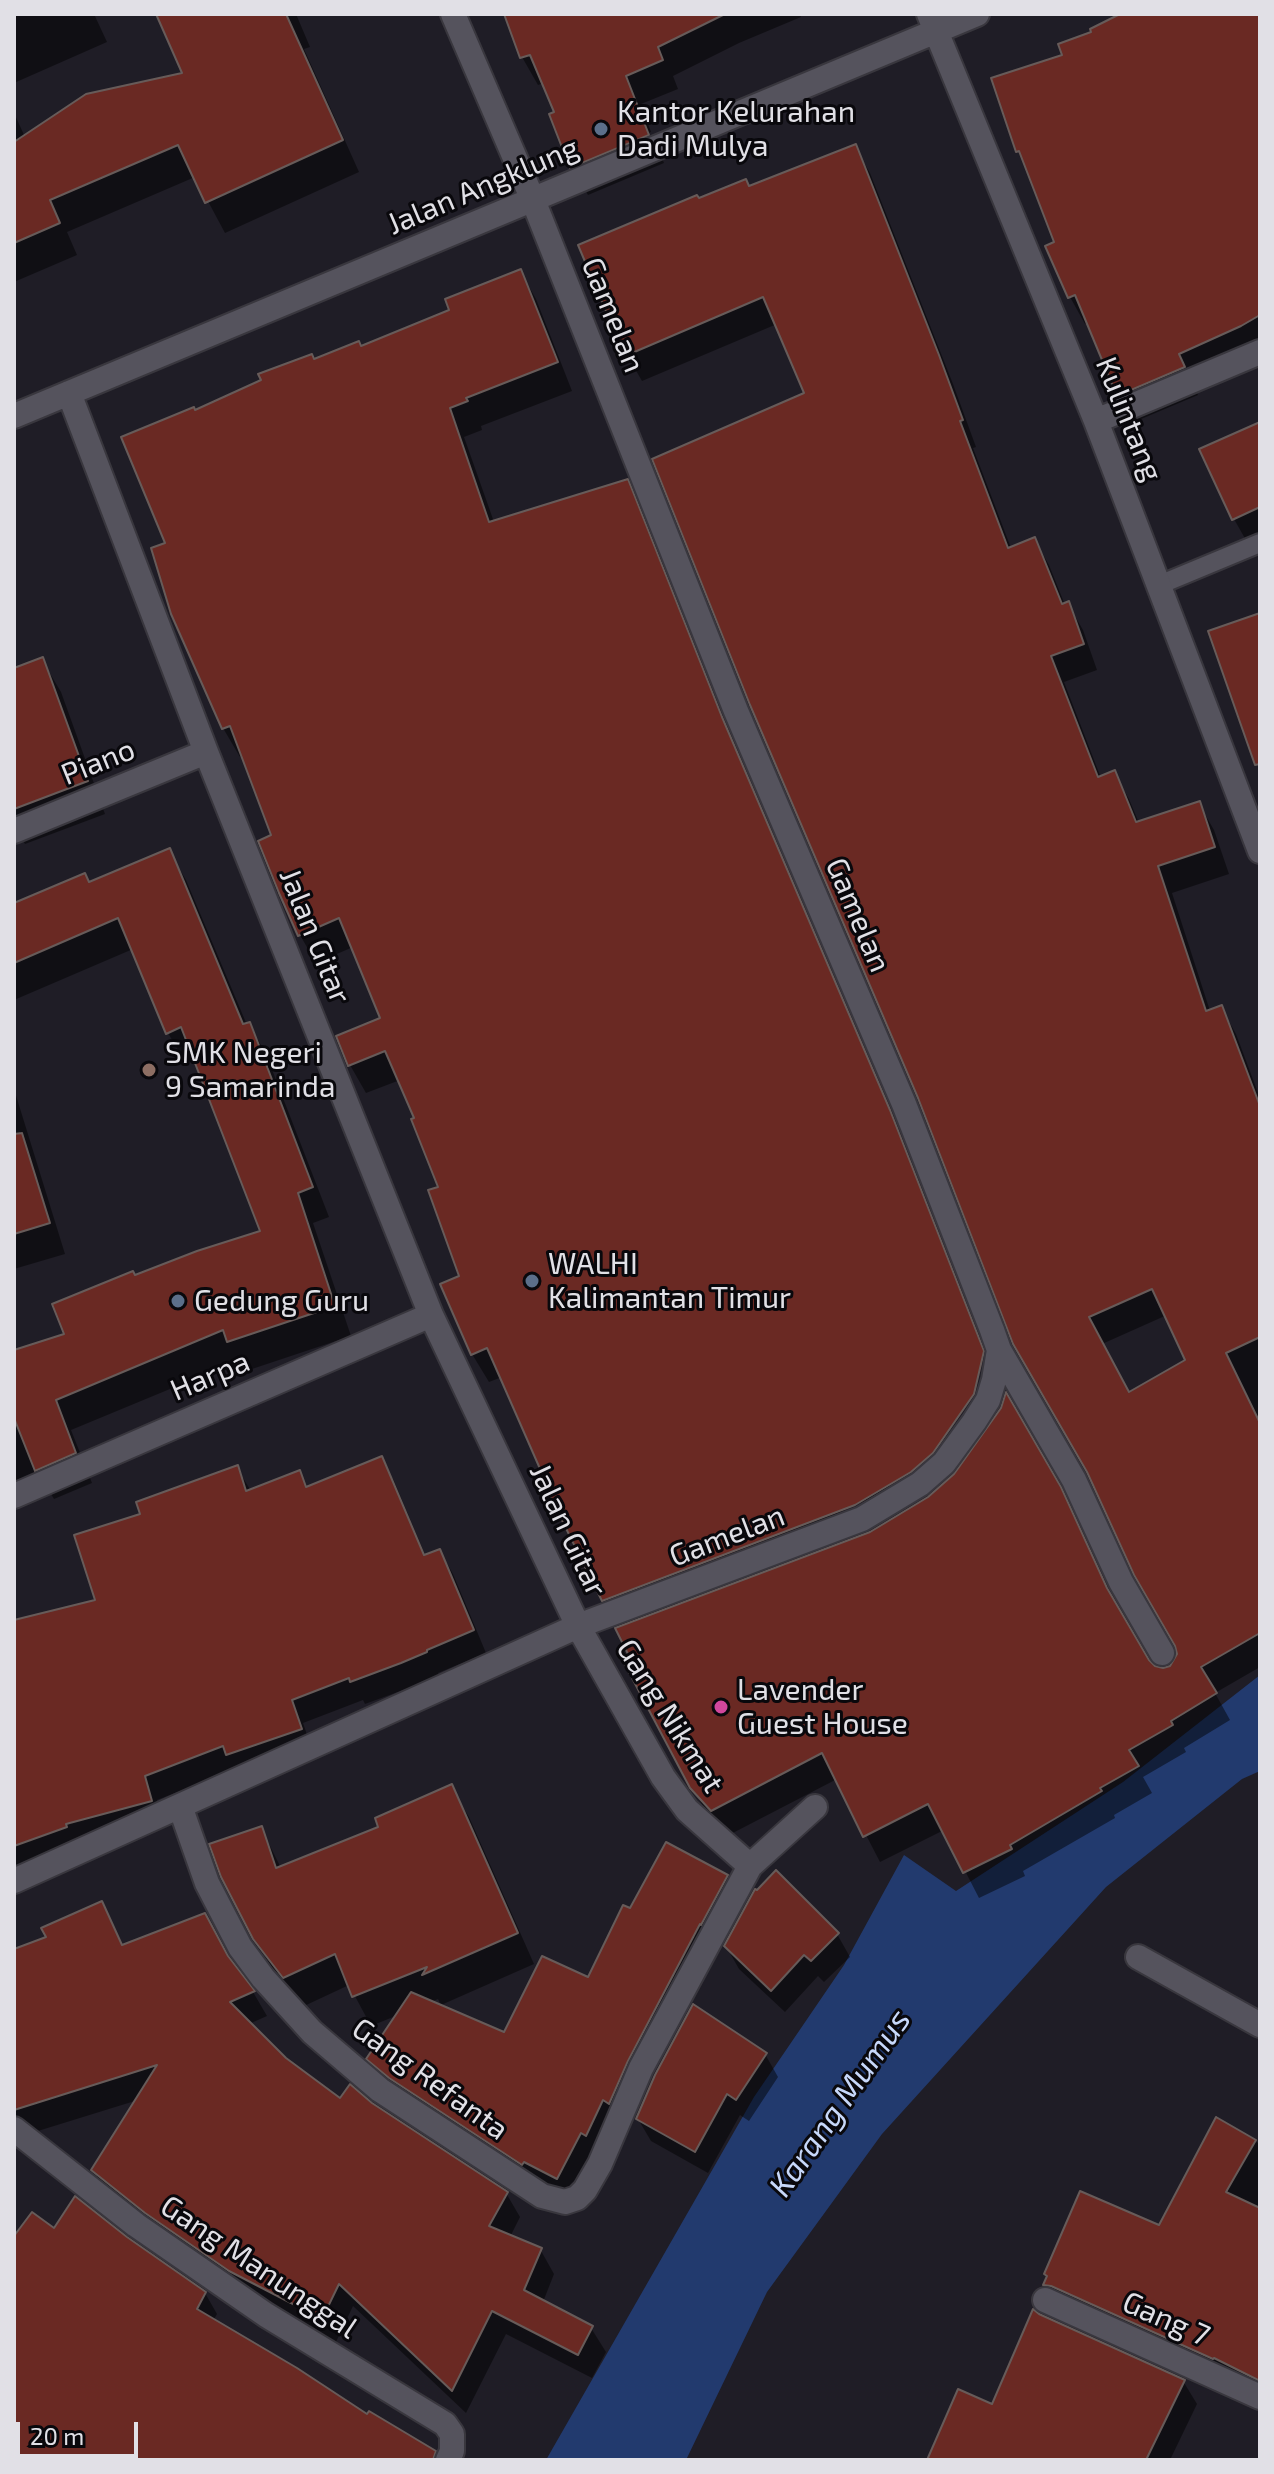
<!DOCTYPE html>
<style>
body{margin:0}
#map{position:relative;width:1274px;height:2474px;overflow:hidden;background:#1f1d26;font-family:"Exo 2",sans-serif}
canvas{display:block}
.frame{position:absolute;inset:0;border:16px solid #e1e0e6;pointer-events:none}
.scale{position:absolute;left:16px;top:2422px;width:122px;height:36px;box-sizing:border-box;border:4px solid #e1e0e6;border-top:0;padding-left:10px;font-size:24px;line-height:28px;white-space:nowrap;color:#e1e0e6;-webkit-text-stroke:6px #09080c;paint-order:stroke}
</style>
<div id="map">
<canvas width="1274" height="2474"></canvas>
<div class="frame"></div>
<div class="scale">20 m</div>
</div>
<script>
const g = document.querySelector('canvas').getContext('2d');
g.lineJoin = 'round';
function paint(path, color) { g.fillStyle = color; g.fill(path, 'evenodd'); }
const toPath = rows => new Path2D(rows.map(r => 'M' + r).join(''));
function trace(path, color, width, dash) { g.strokeStyle = color; g.lineWidth = width; g.lineCap = dash ? 'butt' : 'round'; g.setLineDash(dash || []); g.stroke(path); }
function label(font, color, halo, rows, align = 'center') {
  g.font = font + ' "Exo 2",sans-serif'; g.lineWidth = 6; g.setLineDash([]); g.textBaseline = 'middle'; g.strokeStyle = halo; g.fillStyle = color; for (const [text, x, y, turn = 0] of rows) {
    g.save(); g.translate(x, y); g.rotate((+turn || 0) * Math.PI / 180); g.textAlign = isNaN(turn) ? turn : align; if (halo) g.strokeText(text, 0, 0); g.fillText(text, 0, 0); g.restore();
  }
}
const water = toPath([
 [1260,1675,1260,1771,1242,1779,1106,1887,882,2134,767,2292,686,2460,546,2460,754,2097,844,1965,904,1855,956,1891,1123,1782]
]);
const shadow = toPath([
 [14,14,94,14,107,42,14,83],
 [159,14,296,14,310,47,304,49,359,172,225,233,195,177,67,232,77,255,14,282,14,113,25,137,185,74],
 [514,14,800,14,801,17,739,43,673,76,678,89,641,104,651,132,573,164,573,168,552,115,556,113,544,83,538,85,522,57],
 [1122,14,1260,14,1260,351,1193,381,1198,395,1134,422,1119,395,1089,322,1085,324,1070,297,1056,244,1029,170,1018,151,1065,56],
 [653,135,664,163,588,195,573,169],
 [855,147,870,173,953,384,976,447,973,448,1011,548,1034,539,1049,565,1065,605,1068,604,1083,630,1097,670,1064,682,1101,778,1114,773,1129,799,1139,823,1199,804,1214,830,1229,874,1172,893,1210,1011,1221,1007,1236,1034,1260,1098,1260,1667,1215,1693,1230,1720,1184,1748,1186,1752,1143,1777,1152,1793,1114,1815,1115,1818,1023,1871,1025,1876,979,1898,944,1830,880,1862,837,1779,727,1836,708,1815,692,1787,620,1628,603,1600,550,1488,502,1377,489,1382,472,1354,461,1277,440,1188,417,1119,400,1080,366,1093,350,1065,383,1019,353,947,316,963,300,935,260,842,274,836,243,755,240,757,223,728,173,613,167,545,195,412,314,361,361,348,452,312,520,271,536,299,572,391,481,426,482,430,464,437,494,522,627,482,643,510,671,580,648,590,850,1402,891,1489,671,1590,679,1606,831,1570,1036,1448,1075,1516,1122,1618,1147,1662,1154,1668,1163,1670,1176,1662,1179,1654,807,394,777,324,642,381,627,355,698,200,749,188],
 [1167,1315,1187,1360,1129,1394,1102,1344],
 [1260,424,1260,547,1252,551,1234,519],
 [42,660,61,692,105,814,25,844,19,834,14,835,14,670],
 [169,851,186,880,247,1025,249,1024,266,1054,329,1217,313,1223,351,1336,246,1371,240,1360,71,1430,92,1483,54,1499,48,1489,14,1501,14,1352,67,1335,135,1277,262,1232,196,1058,185,1062,168,1033,133,949,14,1000,14,906,89,884],
 [14,1089,65,1254,14,1269],
 [381,1458,394,1481,426,1557,440,1551,453,1574,486,1653,438,1673,439,1675,414,1686,365,1704,363,1700,303,1723,313,1752,236,1769,157,1800,163,1824,14,1872,14,1622,97,1601,143,1515,237,1468,251,1491,299,1473,308,1489],
 [451,1787,469,1817,534,1964,441,2005,438,1999,431,2002,505,2034,589,1979,631,1911,727,1876,739,1897,569,2199,403,2099,381,2080,369,2059,398,2015,371,2026,349,1985,302,2007,273,1970,255,1938,261,1828,281,1868,381,1828],
 [101,1904,124,1947,231,1963,253,1992,267,2016,249,2024,285,2060,341,2101,371,2104,506,2193,520,2217,510,2237,540,2249,554,2274,543,2302,591,2328,606,2352,592,2378,506,2334,466,2413,353,2306,336,2342,245,2295,107,2195,93,2170,138,2100,25,2135,14,2116,14,1951,48,1938],
 [837,1934,850,1957,824,1982,818,1976,785,2012,739,1969,726,1946],
 [765,2054,778,2077,749,2121,740,2115,708,2173,651,2141,638,2119],
 [1217,2120,1260,2144,1260,2395,1058,2306,1046,2285,1160,2228],
 [55,2231,126,2239,205,2293,217,2314,213,2321,367,2417,434,2452,439,2460,14,2460,14,2235],
 [1183,2381,1197,2404,1170,2460,929,2460,993,2407]
]);
const building = toPath([
 [156,14,286,14,343,140,205,203,178,145,50,200,60,223,14,243,14,142,86,94,182,73,156,14],
 [504,14,725,14,658,47,663,60,626,76,649,135,570,168,549,114,554,112,530,55,520,58,504,14],
 [1120,14,1260,14,1260,315,1241,326,1179,354,1185,367,1117,396,1075,295,1068,298,1045,246,1054,242,1019,151,1016,152,991,78,1062,55,1058,44,1091,32,1090,29,1120,14],
 [856,144,939,355,963,420,960,421,1008,548,1035,537,1062,604,1069,601,1084,644,1051,656,1098,777,1115,770,1136,822,1200,801,1215,847,1158,866,1206,1011,1222,1005,1260,1106,1260,1337,1226,1353,1260,1423,1260,1633,1201,1667,1217,1693,1171,1721,1173,1725,1129,1750,1139,1766,1100,1788,1102,1791,1010,1845,1012,1849,963,1873,928,1804,863,1837,822,1753,711,1811,690,1788,622,1659,629,1656,615,1628,870,1532,928,1497,954,1474,1001,1408,1006,1392,1061,1487,1107,1588,1149,1660,1155,1666,1163,1668,1170,1666,1177,1654,1175,1646,1134,1575,1087,1472,1013,1344,918,1098,750,705,652,459,804,393,763,297,625,356,578,245,697,195,699,198,746,179,749,186,856,144],
 [1152,1289,1185,1360,1129,1392,1089,1317,1152,1289],
 [521,269,558,362,466,398,468,401,450,408,489,522,628,479,722,717,890,1110,984,1351,974,1394,933,1453,911,1472,855,1505,602,1601,546,1488,548,1487,487,1348,471,1355,440,1284,459,1276,428,1190,438,1187,411,1119,414,1118,385,1051,348,1066,336,1036,380,1018,339,918,298,936,279,893,258,841,271,835,230,726,222,729,171,614,151,548,165,543,121,437,194,407,195,410,261,380,258,374,312,354,314,359,359,341,361,346,449,310,445,299,521,269],
 [1260,422,1260,507,1232,520,1199,449,1260,422],
 [1260,613,1260,764,1255,765,1208,631,1260,613],
 [43,657,88,781,14,809,14,668,43,657],
 [170,848,243,1024,250,1022,313,1187,298,1193,335,1306,227,1342,223,1330,56,1400,76,1453,35,1471,14,1418,14,1350,64,1334,52,1304,133,1271,135,1275,197,1251,260,1231,181,1027,166,1034,118,918,14,963,14,903,85,873,89,882,170,848],
 [22,1133,50,1223,14,1234,14,1134,22,1133],
 [382,1456,424,1555,440,1549,474,1630,427,1650,427,1652,401,1663,350,1682,349,1678,292,1700,302,1729,226,1755,223,1746,145,1776,152,1801,66,1824,67,1827,14,1846,14,1620,95,1600,74,1535,140,1514,136,1502,238,1465,246,1491,300,1470,306,1487,382,1456],
 [452,1784,518,1933,422,1975,427,1967,352,1997,335,1954,283,1978,253,1939,221,1877,209,1844,262,1826,276,1868,378,1827,375,1818,452,1784],
 [666,1842,728,1875,701,1925,700,1924,628,2061,609,2104,603,2100,586,2136,581,2133,557,2179,524,2162,522,2165,389,2078,366,2059,411,1992,504,2032,542,1956,588,1977,623,1905,630,1908,666,1842],
 [776,1870,839,1933,811,1961,804,1955,771,1991,724,1946,755,1889,757,1890,776,1870],
 [102,1901,122,1945,205,1913,228,1956,255,1991,230,2002,286,2058,340,2098,350,2084,372,2103,508,2192,489,2226,542,2248,524,2290,593,2326,578,2355,492,2311,452,2391,339,2284,322,2319,229,2271,145,2213,91,2170,157,2065,14,2110,14,1949,46,1937,41,1928,102,1901],
 [693,2004,767,2053,736,2100,727,2094,695,2152,636,2119,655,2075,693,2004],
 [1216,2117,1256,2140,1226,2192,1260,2208,1260,2381,1214,2358,1213,2359,1051,2286,1043,2285,1047,2276,1044,2274,1080,2191,1159,2225,1216,2117],
 [75,2196,127,2237,206,2292,197,2309,297,2368,367,2414,369,2411,436,2451,433,2460,14,2460,14,2236,32,2212,54,2228,75,2196],
 [1033,2309,1039,2314,1185,2380,1146,2460,927,2460,958,2389,992,2404,1033,2309]
]);
const lane = toPath([
 [1159,585,1260,543]
]);
const street = toPath([
 [929,14,1096,421,1260,851],
 [69,393,206,752,431,1315,578,1626,663,1777,687,1810,750,1866],
 [14,416,977,14],
 [1096,421,1260,352],
 [14,831,206,752],
 [999,1350,1074,1480,1121,1582,1162,1653],
 [14,1496,431,1315],
 [180,1806,207,1883,240,1947,263,1978,312,2032,380,2090,542,2196,565,2202,577,2198,585,2190,600,2164,641,2068,750,1866,815,1807],
 [14,1881,578,1626,862,1519,920,1484,944,1463,974,1422,988,1400,994,1380,999,1350,992,1330,904,1104,736,711,533,200,453,14],
 [1138,1957,1260,2025],
 [14,2129,136,2225,266,2315,445,2424,452,2434,452,2451,448,2460],
 [1045,2300,1260,2397]
]);
const markers = [
 [601,129,8,"#5c6f8a"],
 [149,1070,8,"#8d6e63"],
 [532,1281,8,"#5c6f8a"],
 [178,1301,8,"#5c6f8a"],
 [721,1707,8,"#d1479c"]
];
const poiNames = [
 ["Kantor Kelurahan",617,112],
 ["Dadi Mulya",617,146],
 ["SMK Negeri",165,1053],
 ["9 Samarinda",165,1087],
 ["WALHI",548,1264],
 ["Kalimantan Timur",548,1298],
 ["Gedung Guru",194,1301],
 ["Lavender",737,1690],
 ["Guest House",737,1724]
];
const streetNames = [
 ["Jalan Angklung",483,186,-23],
 ["Gamelan",613,315,68],
 ["Kulintang",1129,419,68],
 ["Piano",98,762,-22],
 ["Gamelan",858,915,67],
 ["Jalan Gitar",315,936,68],
 ["Harpa",210,1376,-23],
 ["Jalan Gitar",568,1530,65],
 ["Gamelan",727,1536,-21],
 ["Gang Nikmat",670,1716,58],
 ["Gang Refanta",430,2079,36],
 ["Gang Manunggal",259,2267,34],
 ["Gang 7",1166,2319,24]
];
const waterNames = [
 ["Karang Mumus",840,2103,-55]
];
paint(water, '#223a6e');
paint(shadow, '#0007');
paint(building, '#6a2923');
trace(building, '#675b59', 2);
trace(lane, '#39373e', 22);
trace(street, '#39373e', 28);
trace(lane, '#55535d', 18);
trace(street, '#55535d', 24);
for (const [x, y, r, color] of markers) { const dot = new Path2D(); dot.arc(x, y, r, 0, 2 * Math.PI); g.fillStyle = color; g.fill(dot); trace(dot, '#09080c', 3); }
label('30px', '#e1e0e6', '#09080c', poiNames, 'left');
label('30px', '#e1e0e6', '#09080c', streetNames);
label('italic 32px', '#c7d8fa', '#09080c', waterNames);
</script>
